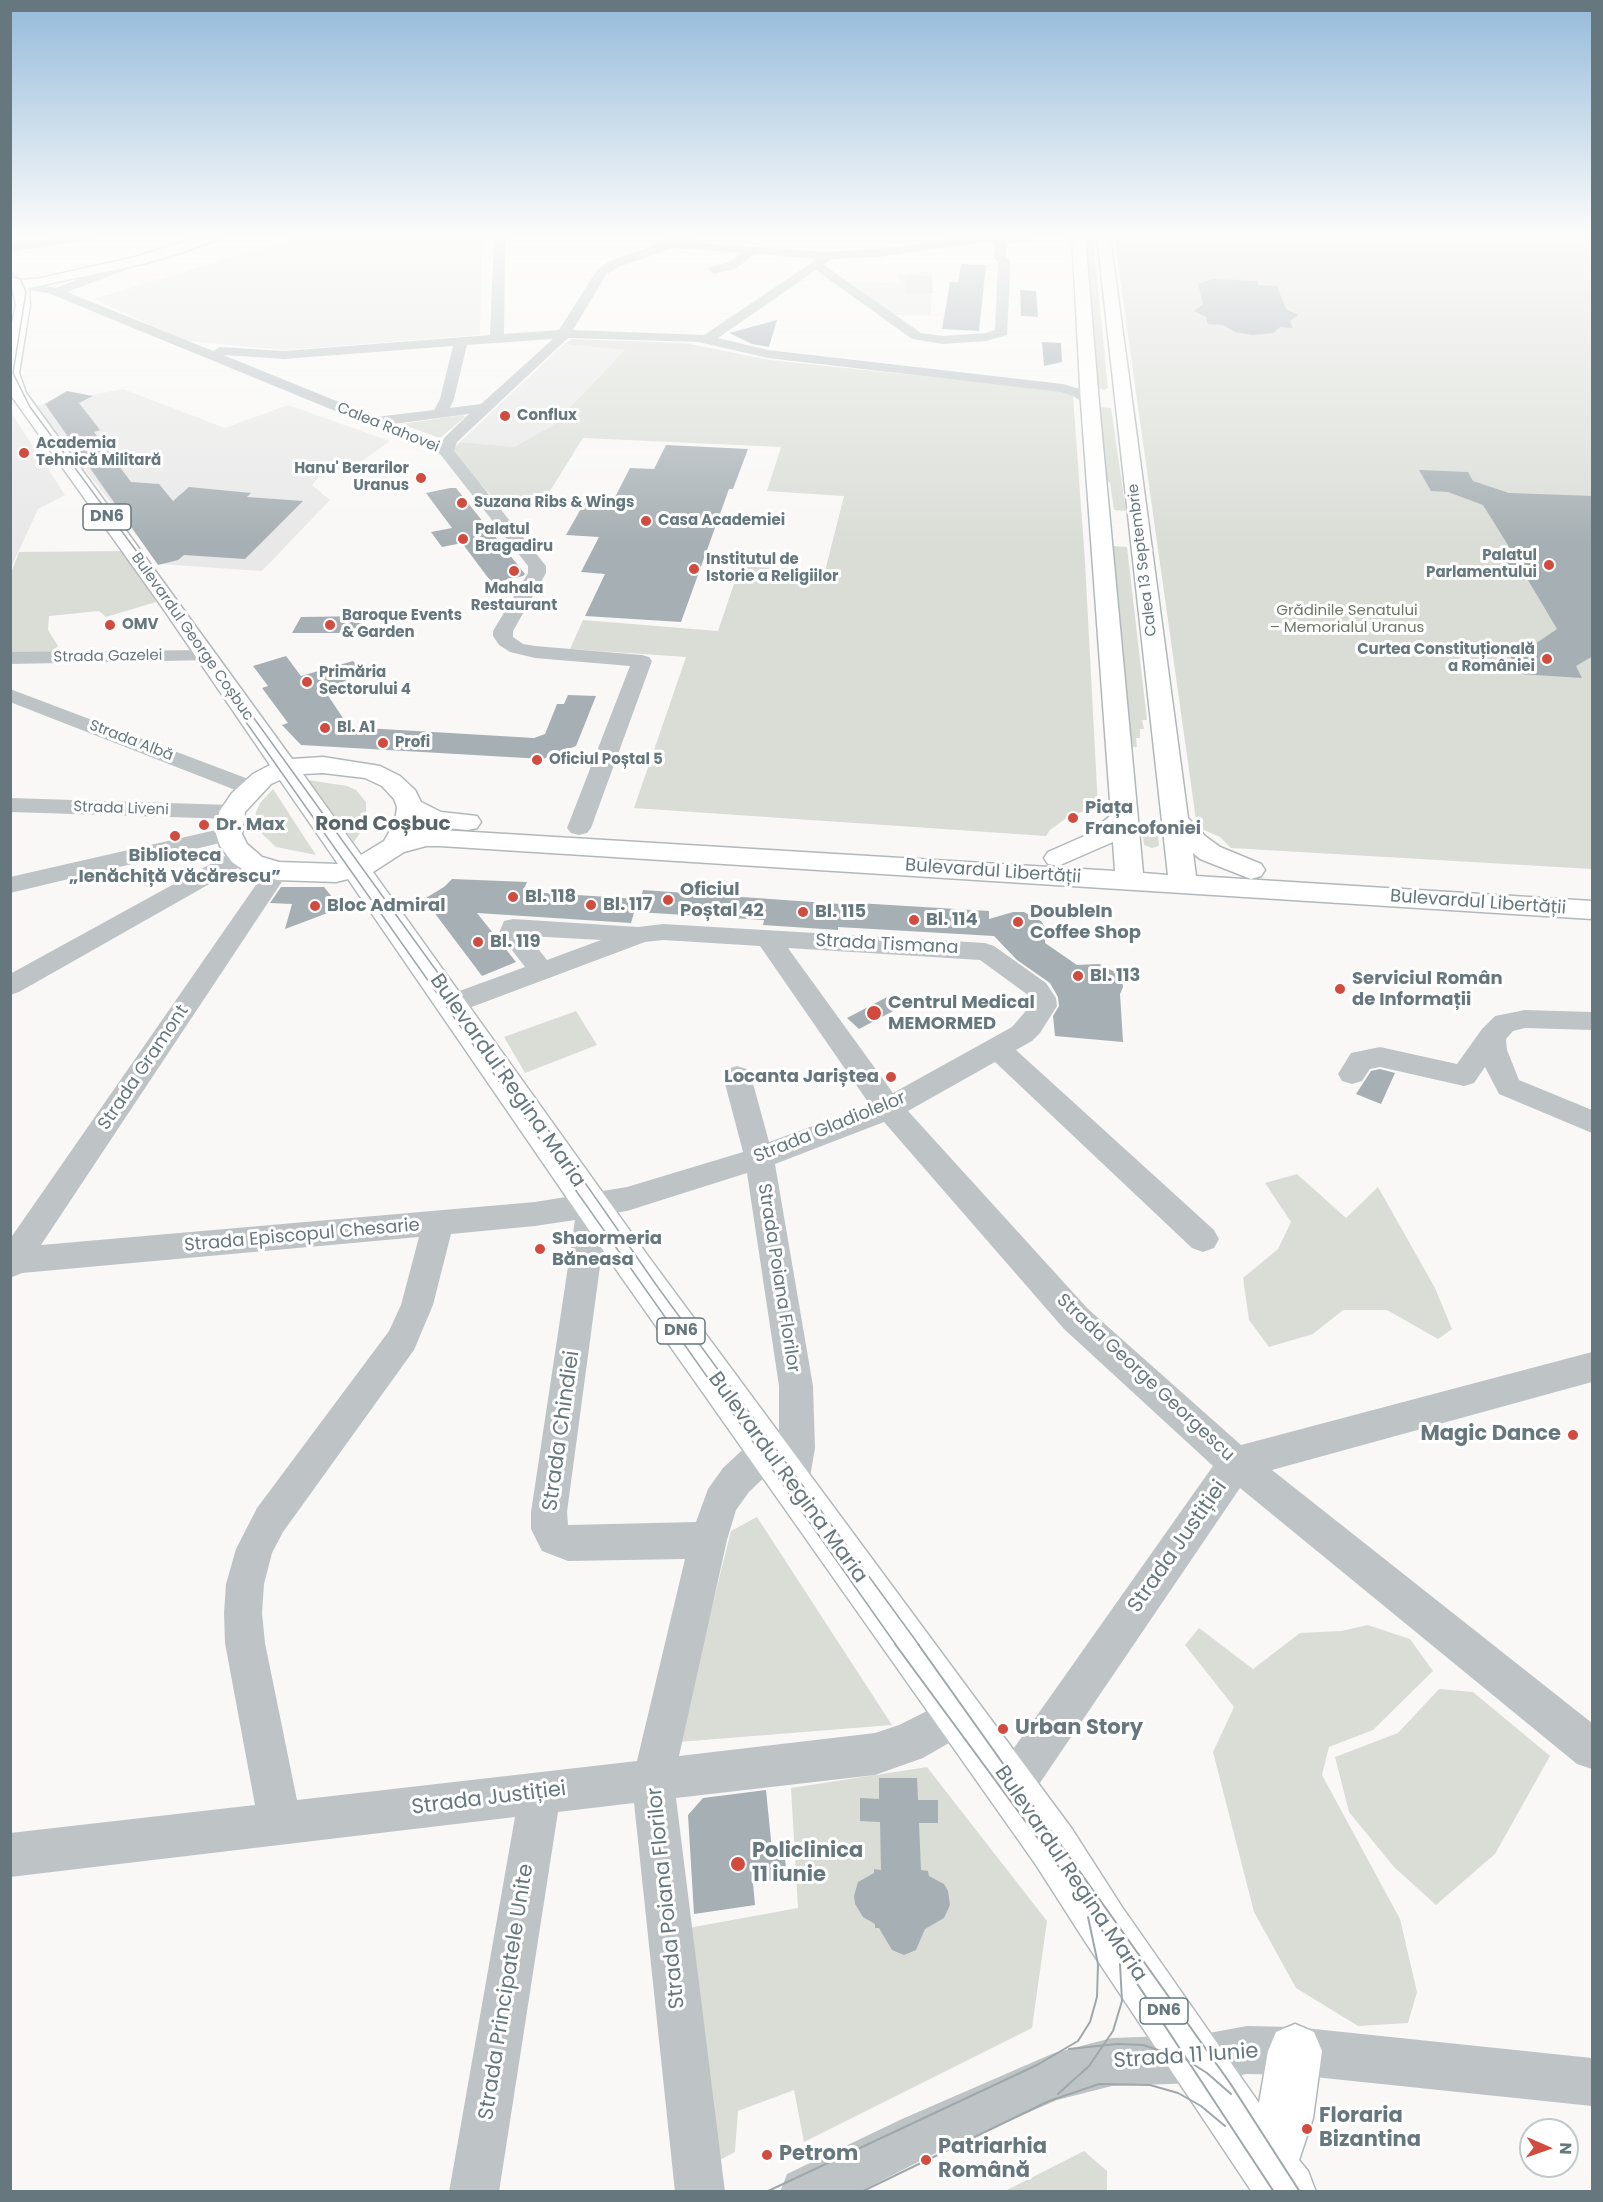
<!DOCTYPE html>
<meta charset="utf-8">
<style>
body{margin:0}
#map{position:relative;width:1603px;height:2202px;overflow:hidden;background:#f9f8f7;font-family:Poppins,sans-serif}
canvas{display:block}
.frame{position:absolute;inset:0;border:12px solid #66787e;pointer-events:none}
.north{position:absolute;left:1519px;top:2118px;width:60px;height:60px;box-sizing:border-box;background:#fff;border:2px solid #c2c9cb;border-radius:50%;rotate:92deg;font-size:16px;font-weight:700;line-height:24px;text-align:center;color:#66787e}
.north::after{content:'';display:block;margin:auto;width:21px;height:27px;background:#d14b3e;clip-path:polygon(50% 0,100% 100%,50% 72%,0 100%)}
</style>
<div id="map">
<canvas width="1603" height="2202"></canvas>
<div class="frame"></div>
<div class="north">N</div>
</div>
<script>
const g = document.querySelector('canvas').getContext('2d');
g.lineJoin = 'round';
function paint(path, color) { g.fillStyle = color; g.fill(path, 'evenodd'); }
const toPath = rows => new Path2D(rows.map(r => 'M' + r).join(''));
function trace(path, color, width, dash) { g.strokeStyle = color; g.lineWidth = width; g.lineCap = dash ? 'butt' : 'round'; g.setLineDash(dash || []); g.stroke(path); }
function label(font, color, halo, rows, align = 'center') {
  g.font = font + ' Poppins,sans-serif'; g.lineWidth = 6; g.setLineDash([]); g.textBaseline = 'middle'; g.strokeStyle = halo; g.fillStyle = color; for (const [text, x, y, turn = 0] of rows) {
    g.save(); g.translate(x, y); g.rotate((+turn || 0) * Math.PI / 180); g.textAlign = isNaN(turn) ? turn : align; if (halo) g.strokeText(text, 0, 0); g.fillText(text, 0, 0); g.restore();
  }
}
const built = toPath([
 [303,236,482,236,480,335,284,350,185,341,94,299],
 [932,271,931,315,893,315,850,282,898,283,899,274],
 [564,344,625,350,552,426,514,447,460,442],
 [123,389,225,428,288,405,390,441,355,466,322,473,312,485,330,500,262,571,159,564,35,406],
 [10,411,65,495,38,509,11,568]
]);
const green = toPath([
 [1085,236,1093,236,1108,388,1104,390,1098,388],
 [1114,236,1566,236,1592,241,1592,869,1231,848,1220,837,1197,827],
 [905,276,932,276,933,293,905,293],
 [572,339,685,343,770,360,1063,391,1073,395,1085,562,1098,807,1069,816,1050,830,1046,836,634,808,686,657,570,649,583,620,718,631,740,566,825,571,844,496,767,491,781,447,583,438,550,491,502,508,451,451,460,442,514,447,552,426,625,350,564,344],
 [1099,407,1111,408,1126,511,1114,510,1110,483,1106,480],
 [463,415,465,417,440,438,401,424],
 [1113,546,1127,547,1147,720,1142,720,1144,729,1140,729,1140,738,1136,738,1137,747,1132,747],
 [121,551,141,576,156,602,106,617,99,611,49,616,48,630,58,646,47,658,11,658,11,573,19,552],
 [308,780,347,786,356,790,366,802,366,824,354,842],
 [273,789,316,855,276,847,260,832,256,822,256,812,260,803],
 [1142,824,1157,825,1159,846,1152,848,1144,845],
 [576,1011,597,1045,525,1073,504,1037],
 [1297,1174,1346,1218,1378,1187,1435,1288,1452,1329,1438,1339,1387,1310,1343,1310,1313,1334,1269,1347,1249,1320,1243,1278,1278,1249,1291,1222,1265,1183],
 [757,1517,892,1725,678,1742,731,1531],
 [1368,1625,1410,1639,1433,1671,1373,1730,1329,1747,1322,1775,1400,1919,1417,1992,1408,2023,1358,2026,1296,1988,1254,1912,1213,1752,1234,1707,1185,1645,1199,1628,1253,1669,1300,1633,1341,1631],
 [1439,1689,1473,1692,1550,1756,1495,1854,1436,1905,1394,1867,1349,1812,1335,1757,1398,1733],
 [927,1767,1047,1921,1032,2028,804,2142,794,2090,738,2111,735,2152,720,2160,683,1929,798,1908,791,1788],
 [1084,2151,1107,2171,1107,2191,1005,2191]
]);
const building = toPath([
 [961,264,986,265,979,331,942,329,950,282,958,282],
 [1213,279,1257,281,1259,285,1277,286,1286,309,1298,315,1290,321,1293,328,1280,327,1273,333,1253,335,1235,332,1223,325,1208,324,1206,317,1194,311,1203,304,1198,284],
 [1020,290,1036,291,1038,317,1021,316],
 [777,320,769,347,752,344,729,333],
 [1042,342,1061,343,1062,362,1044,366],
 [67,391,93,396,79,403,100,430,94,432,131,482,159,484,173,501,189,487,251,493,247,497,303,501,245,559,184,555,178,560,158,565,45,404],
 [666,445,748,449,733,489,729,489,681,622,585,616,605,574,581,572,599,537,566,535,587,498,614,499,630,468,654,469],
 [1419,470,1468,472,1473,481,1509,493,1593,496,1593,656,1576,666,1582,678,1520,674,1503,643,1535,644,1557,629,1528,580,1515,580,1496,550,1511,550,1483,505,1448,492,1431,491],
 [450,488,456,488,525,574,523,576,492,583,462,543,442,547,431,532,452,528,426,493],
 [367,616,360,633,292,633,301,617],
 [286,656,301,676,353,661,365,675,323,688,349,727,534,738,545,734,557,704,564,704,568,695,596,696,576,746,543,759,301,745,282,725,288,723,262,688,268,686,253,666],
 [452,879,527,882,525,887,533,887,531,892,638,899,631,923,477,913,516,962,482,976,424,899,444,887],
 [281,887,324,887,341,908,285,929,292,904,270,903],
 [643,890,841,904,841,902,989,911,989,919,1013,912,1024,912,1041,921,1045,927,1045,943,1077,965,1099,964,1117,973,1122,980,1123,987,1120,994,1123,1042,1055,1036,1053,1016,1059,1006,1058,997,1050,983,1017,960,994,936,838,927,838,930,763,925,764,920,637,912],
 [889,996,901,1007,859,1029,847,1018],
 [1380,1069,1395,1073,1381,1104,1356,1094,1371,1071],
 [879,1778,917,1778,918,1800,938,1800,938,1823,919,1823,921,1870,928,1871,929,1876,944,1884,948,1891,950,1905,944,1918,925,1929,916,1950,904,1955,892,1950,879,1928,875,1928,875,1924,863,1917,855,1904,854,1896,858,1882,874,1873,874,1869,881,1870,880,1822,860,1821,860,1798,879,1799],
 [766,1790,772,1850,784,1849,787,1878,753,1883,755,1905,694,1914,688,1815,703,1798]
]);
const minor = toPath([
 [74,236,100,236,94,239,10,252,10,245,74,236],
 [494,236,505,236,504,334,559,330,597,270,610,261,679,236,692,236,685,242,827,252,878,249,981,236,1035,236,1030,241,1007,244,1006,257,1010,261,1010,275,1007,335,986,341,943,344,912,339,816,270,718,338,768,350,1063,384,1083,390,1097,403,1090,407,1073,396,1061,392,768,358,698,342,568,338,457,442,454,451,546,566,546,573,513,631,513,637,523,644,535,646,642,655,649,657,652,661,591,828,587,833,579,835,571,833,567,828,630,666,535,658,510,652,499,645,493,636,493,631,528,573,528,566,440,454,48,293,10,287,10,279,56,288,133,258,141,258,141,264,67,292,213,351,220,347,284,351,490,335,494,236],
 [992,241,995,243,994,258,998,262,995,330,985,333,943,336,921,333,824,265,831,259,878,257,992,241],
 [673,248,741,253,727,263,710,267,708,270,714,274,735,269,755,254,817,259,704,335,573,330,606,275,618,267,673,248],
 [553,339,481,404,450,408,454,399,467,345,553,339],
 [453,346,440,399,434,410,376,417,223,355,284,359,453,346],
 [469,414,445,437,441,443,393,424,469,414],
 [205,650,212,652,215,656,212,660,10,664,10,652,205,650],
 [10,689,259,783,262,788,259,793,251,795,243,793,10,702,10,689],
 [10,798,232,805,240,807,243,812,240,817,232,819,10,812,10,798],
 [229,827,237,829,241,834,237,839,10,893,10,877,229,827],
 [242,849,250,851,254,856,250,861,19,992,10,995,10,974,234,851,242,849],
 [277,864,285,866,289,871,41,1245,535,1202,627,1187,743,1152,723,1076,727,1069,737,1066,747,1069,751,1076,769,1142,870,1105,760,946,663,940,645,942,461,1011,452,1013,443,1011,439,1004,443,997,525,967,499,933,504,921,513,919,638,927,663,924,985,943,994,946,1046,983,1056,998,1057,1006,1040,1033,1032,1041,1016,1050,1214,1230,1219,1239,1214,1248,1203,1252,1192,1248,995,1062,908,1111,1088,1309,1241,1445,1592,1352,1592,1382,1272,1470,1592,1723,1592,1769,1577,1764,1240,1488,1027,1802,1012,1808,997,1802,991,1787,997,1772,1213,1466,1064,1329,884,1122,775,1164,813,1386,815,1448,809,1483,804,1495,791,1500,778,1495,773,1483,776,1466,749,1492,736,1510,727,1540,679,1756,875,1733,899,1725,959,1695,973,1701,979,1715,973,1729,923,1758,875,1775,676,1798,725,2192,675,2192,634,1803,558,1812,499,2192,449,2192,515,1817,10,1877,10,1833,255,1805,225,1643,224,1613,226,1584,236,1549,257,1508,389,1331,401,1305,419,1237,22,1273,10,1278,10,1239,269,866,277,864],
 [528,936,601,940,547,960,528,936],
 [788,948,980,960,1028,995,1031,1005,1012,1027,893,1093,788,948],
 [747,1173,779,1386,779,1438,768,1434,755,1438,723,1468,708,1489,696,1522,568,1525,567,1512,607,1214,627,1211,747,1173],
 [575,1220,531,1512,531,1529,542,1551,568,1561,685,1559,637,1761,297,1800,265,1643,262,1613,264,1584,272,1553,283,1532,414,1350,433,1305,451,1234,535,1226,575,1220],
 [1525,1010,1592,1012,1592,1030,1525,1028,1513,1031,1506,1039,1507,1050,1519,1080,1592,1110,1592,1133,1499,1094,1485,1067,1474,1083,1464,1086,1380,1067,1370,1069,1362,1081,1352,1084,1342,1081,1338,1074,1351,1053,1380,1047,1457,1064,1482,1029,1495,1016,1525,1010],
 [1247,2026,1295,2027,1592,2058,1592,2106,1295,2075,1247,2074,1198,2083,1112,2086,1057,2100,936,2153,859,2192,780,2192,787,2174,902,2119,1054,2053,1112,2038,1198,2035,1247,2026]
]);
const major = toPath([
 [202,236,220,236,218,239,178,254,142,264,29,288,30,305,19,373,26,393,292,759,323,757,380,766,400,776,415,790,421,802,441,812,477,816,481,822,477,828,468,830,435,827,421,822,415,832,440,830,1115,871,1113,842,1058,866,1048,864,1044,858,1048,852,1089,834,1111,815,1081,403,1072,236,1085,236,1099,403,1143,873,1168,875,1097,236,1110,236,1188,818,1205,836,1220,847,1261,864,1265,870,1261,876,1251,879,1200,859,1193,853,1196,876,1592,901,1592,919,440,846,426,846,404,852,373,872,648,1256,1072,1829,1122,1907,1259,2103,1268,2051,1276,2032,1295,2024,1314,2032,1322,2051,1313,2118,1299,2160,1308,2171,1316,2192,1252,2192,1086,1943,1036,1865,622,1278,348,879,336,882,277,880,242,869,232,862,220,846,216,834,219,812,232,793,253,774,270,765,162,607,10,394,10,332,16,305,10,277,21,280,41,278,135,257,202,236],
 [323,773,365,778,382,786,394,799,397,807,395,822,384,841,361,855,303,774,323,773],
 [280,780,338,864,279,862,262,857,247,844,242,834,245,812,271,784,280,780]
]);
const tramFar1 = toPath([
 [10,272,21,280,26,292,13,373,30,407,160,583,222,674,459,1002,657,1286,919,1645],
 [215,678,896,1645]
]);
const tram = toPath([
 [895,1644,1073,1886,1274,2192],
 [918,1644,1230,2083,1300,2192],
 [1069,2049,1117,2044,1143,2045,1185,2059,1207,2073,1231,2094],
 [1058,2094,1089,2066,1113,2031,1122,2001,1120,1964],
 [766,2192,1037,2065,1078,2041,1090,2022,1097,1997,1098,1964,1088,1917],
 [861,2192,1049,2101,1099,2084,1150,2085,1178,2093,1201,2106,1225,2126]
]);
const markers = [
 [505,416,6,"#d14b3e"],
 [24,453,6,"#d14b3e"],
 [421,478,6,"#d14b3e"],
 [462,503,6,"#d14b3e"],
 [646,521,6,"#d14b3e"],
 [463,539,6,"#d14b3e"],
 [1549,565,6,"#d14b3e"],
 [694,569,6,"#d14b3e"],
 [514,571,6,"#d14b3e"],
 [110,625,6,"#d14b3e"],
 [330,625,6,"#d14b3e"],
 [1547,659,6,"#d14b3e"],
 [307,682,6,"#d14b3e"],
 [325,728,6,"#d14b3e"],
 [383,743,6,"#d14b3e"],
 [537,760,6,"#d14b3e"],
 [1073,818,6,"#d14b3e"],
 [204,825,6,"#d14b3e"],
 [175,836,6,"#d14b3e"],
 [513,897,6,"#d14b3e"],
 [668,900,6,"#d14b3e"],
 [591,905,6,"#d14b3e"],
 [315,906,6,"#d14b3e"],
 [803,912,6,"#d14b3e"],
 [914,920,6,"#d14b3e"],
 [1018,922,6,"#d14b3e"],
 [478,942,6,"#d14b3e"],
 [1078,976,6,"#d14b3e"],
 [1340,989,6,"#d14b3e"],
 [874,1013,8,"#d14b3e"],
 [891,1077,6,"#d14b3e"],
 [540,1249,6,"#d14b3e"],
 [1573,1435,6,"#d14b3e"],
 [1003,1729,6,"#d14b3e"],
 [738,1864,8,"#d14b3e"],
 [1307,2129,6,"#d14b3e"],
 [767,2155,6,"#d14b3e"],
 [926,2160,6,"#d14b3e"]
];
const farPoinames = [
 ["Conflux",517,416],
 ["Academia",36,444],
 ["Tehnică Militară",36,461],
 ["Hanu' Berarilor",409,469,"right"],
 ["Uranus",409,486,"right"],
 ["Suzana Ribs & Wings",474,503],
 ["Casa Academiei",658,521],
 ["Palatul",475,530],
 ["Bragadiru",475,547],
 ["Palatul",1537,556,"right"],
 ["Parlamentului",1537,573,"right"],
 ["Institutul de",706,560],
 ["Istorie a Religiilor",706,577],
 ["Mahala",514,589,"center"],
 ["Restaurant",514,606,"center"],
 ["Baroque Events",342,616],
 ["& Garden",342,633],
 ["OMV",122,625],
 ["Curtea Constituțională",1535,650,"right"],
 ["a României",1535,667,"right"],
 ["Primăria",319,673],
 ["Sectorului 4",319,690],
 ["Bl. A1",337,728],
 ["Profi",395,743],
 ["Oficiul Poștal 5",549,760]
];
const farStreetnames = [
 ["Calea Rahovei",388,428,22],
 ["Calea 13 Septembrie",1143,560,-97],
 ["Bulevardul George Coșbuc",192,637,55],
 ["Strada Gazelei",108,657,-1],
 ["Strada Albă",131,741,21],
 ["Strada Liveni",121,809,2]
];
const farParknames = [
 ["Grădinile Senatului",1347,611],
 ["– Memorialul Uranus",1347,628]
];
const shields = [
 [107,517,48],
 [681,1331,48],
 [1164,2011,48]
];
const shieldNames = [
 ["DN6",107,517],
 ["DN6",681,1331],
 ["DN6",1164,2011]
];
const poiNames = [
 ["Piața",1085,808],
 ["Francofoniei",1085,829],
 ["Dr. Max",216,825],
 ["Biblioteca",175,856,"center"],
 ["„Ienăchiță Văcărescu”",175,877,"center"],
 ["Oficiul",680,890],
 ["Poștal 42",680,911],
 ["Bl. 118",525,897],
 ["Bl. 117",603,905],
 ["Bloc Admiral",327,906],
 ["Bl. 115",815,912],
 ["DoubleIn",1030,912],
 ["Coffee Shop",1030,933],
 ["Bl. 114",926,920],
 ["Bl. 119",490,942],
 ["Bl. 113",1090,976],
 ["Serviciul Român",1352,979],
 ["de Informații",1352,1000],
 ["Centrul Medical",888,1003],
 ["MEMORMED",888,1024],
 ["Locanta Jariștea",879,1077,"right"],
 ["Shaormeria",552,1239],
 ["Băneasa",552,1260]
];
const streetNames = [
 ["Bulevardul Libertății",993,872,4],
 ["Bulevardul Libertății",1478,903,4],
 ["Strada Tismana",887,945,3],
 ["Strada Gramont",144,1068,-56],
 ["Strada Gladiolelor",830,1128,-22],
 ["Strada Episcopul Chesarie",302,1236,-5],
 ["Strada Poiana Florilor",778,1278,81],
 ["Strada George Georgescu",1145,1378,43]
];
const neighbourhoodNames = [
 ["Rond Coșbuc",383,825]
];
const nearStreetnames = [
 ["Bulevardul Regina Maria",507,1081,55],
 ["Strada Chindiei",562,1431,-82],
 ["Bulevardul Regina Maria",787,1478,54],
 ["Strada Justiției",1178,1547,-55],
 ["Strada Justiției",489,1799,-7],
 ["Bulevardul Regina Maria",1070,1874,56],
 ["Strada Poiana Florilor",667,1898,-96],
 ["Strada Principatele Unite",507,1992,-81],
 ["Strada 11 Iunie",1186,2057,-4]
];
const nearPoinames = [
 ["Magic Dance",1561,1435,"right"],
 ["Urban Story",1015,1729],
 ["Policlinica",752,1852],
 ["11 iunie",752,1876],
 ["Floraria",1319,2117],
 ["Bizantina",1319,2141],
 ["Patriarhia",938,2148],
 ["Română",938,2172],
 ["Petrom",779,2155]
];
paint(built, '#e7e8e7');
paint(green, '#daddd6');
paint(building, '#a6afb3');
trace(major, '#b2b8ba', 3);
paint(minor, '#bec4c6');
paint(major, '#fff');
trace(tramFar1, '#9fa7aa', 1.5);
trace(tram, '#9fa7aa', 2);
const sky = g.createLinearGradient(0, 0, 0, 544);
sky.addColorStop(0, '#94bada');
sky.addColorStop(0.43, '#fcfcfb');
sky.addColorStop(1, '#fcfcfb00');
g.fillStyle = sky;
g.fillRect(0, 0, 1603, 544);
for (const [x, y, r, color] of markers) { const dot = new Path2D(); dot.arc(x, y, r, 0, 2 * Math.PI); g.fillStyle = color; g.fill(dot); trace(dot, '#fff', 2); }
label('bold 15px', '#66787e', '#fff', farPoinames, 'left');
label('15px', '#66787e', '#fff', farStreetnames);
label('15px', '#6b7765', '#fff', farParknames);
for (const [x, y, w] of shields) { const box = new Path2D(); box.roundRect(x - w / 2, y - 13, w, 26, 4.5); g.fillStyle = '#fff'; g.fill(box); trace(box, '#66787e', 1.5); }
label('bold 16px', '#66787e', null, shieldNames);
label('bold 18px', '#66787e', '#fff', poiNames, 'left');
label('18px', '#66787e', '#fff', streetNames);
label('bold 20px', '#58656a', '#fff', neighbourhoodNames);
label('21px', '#66787e', '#fff', nearStreetnames);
label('bold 21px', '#66787e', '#fff', nearPoinames, 'left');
</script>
